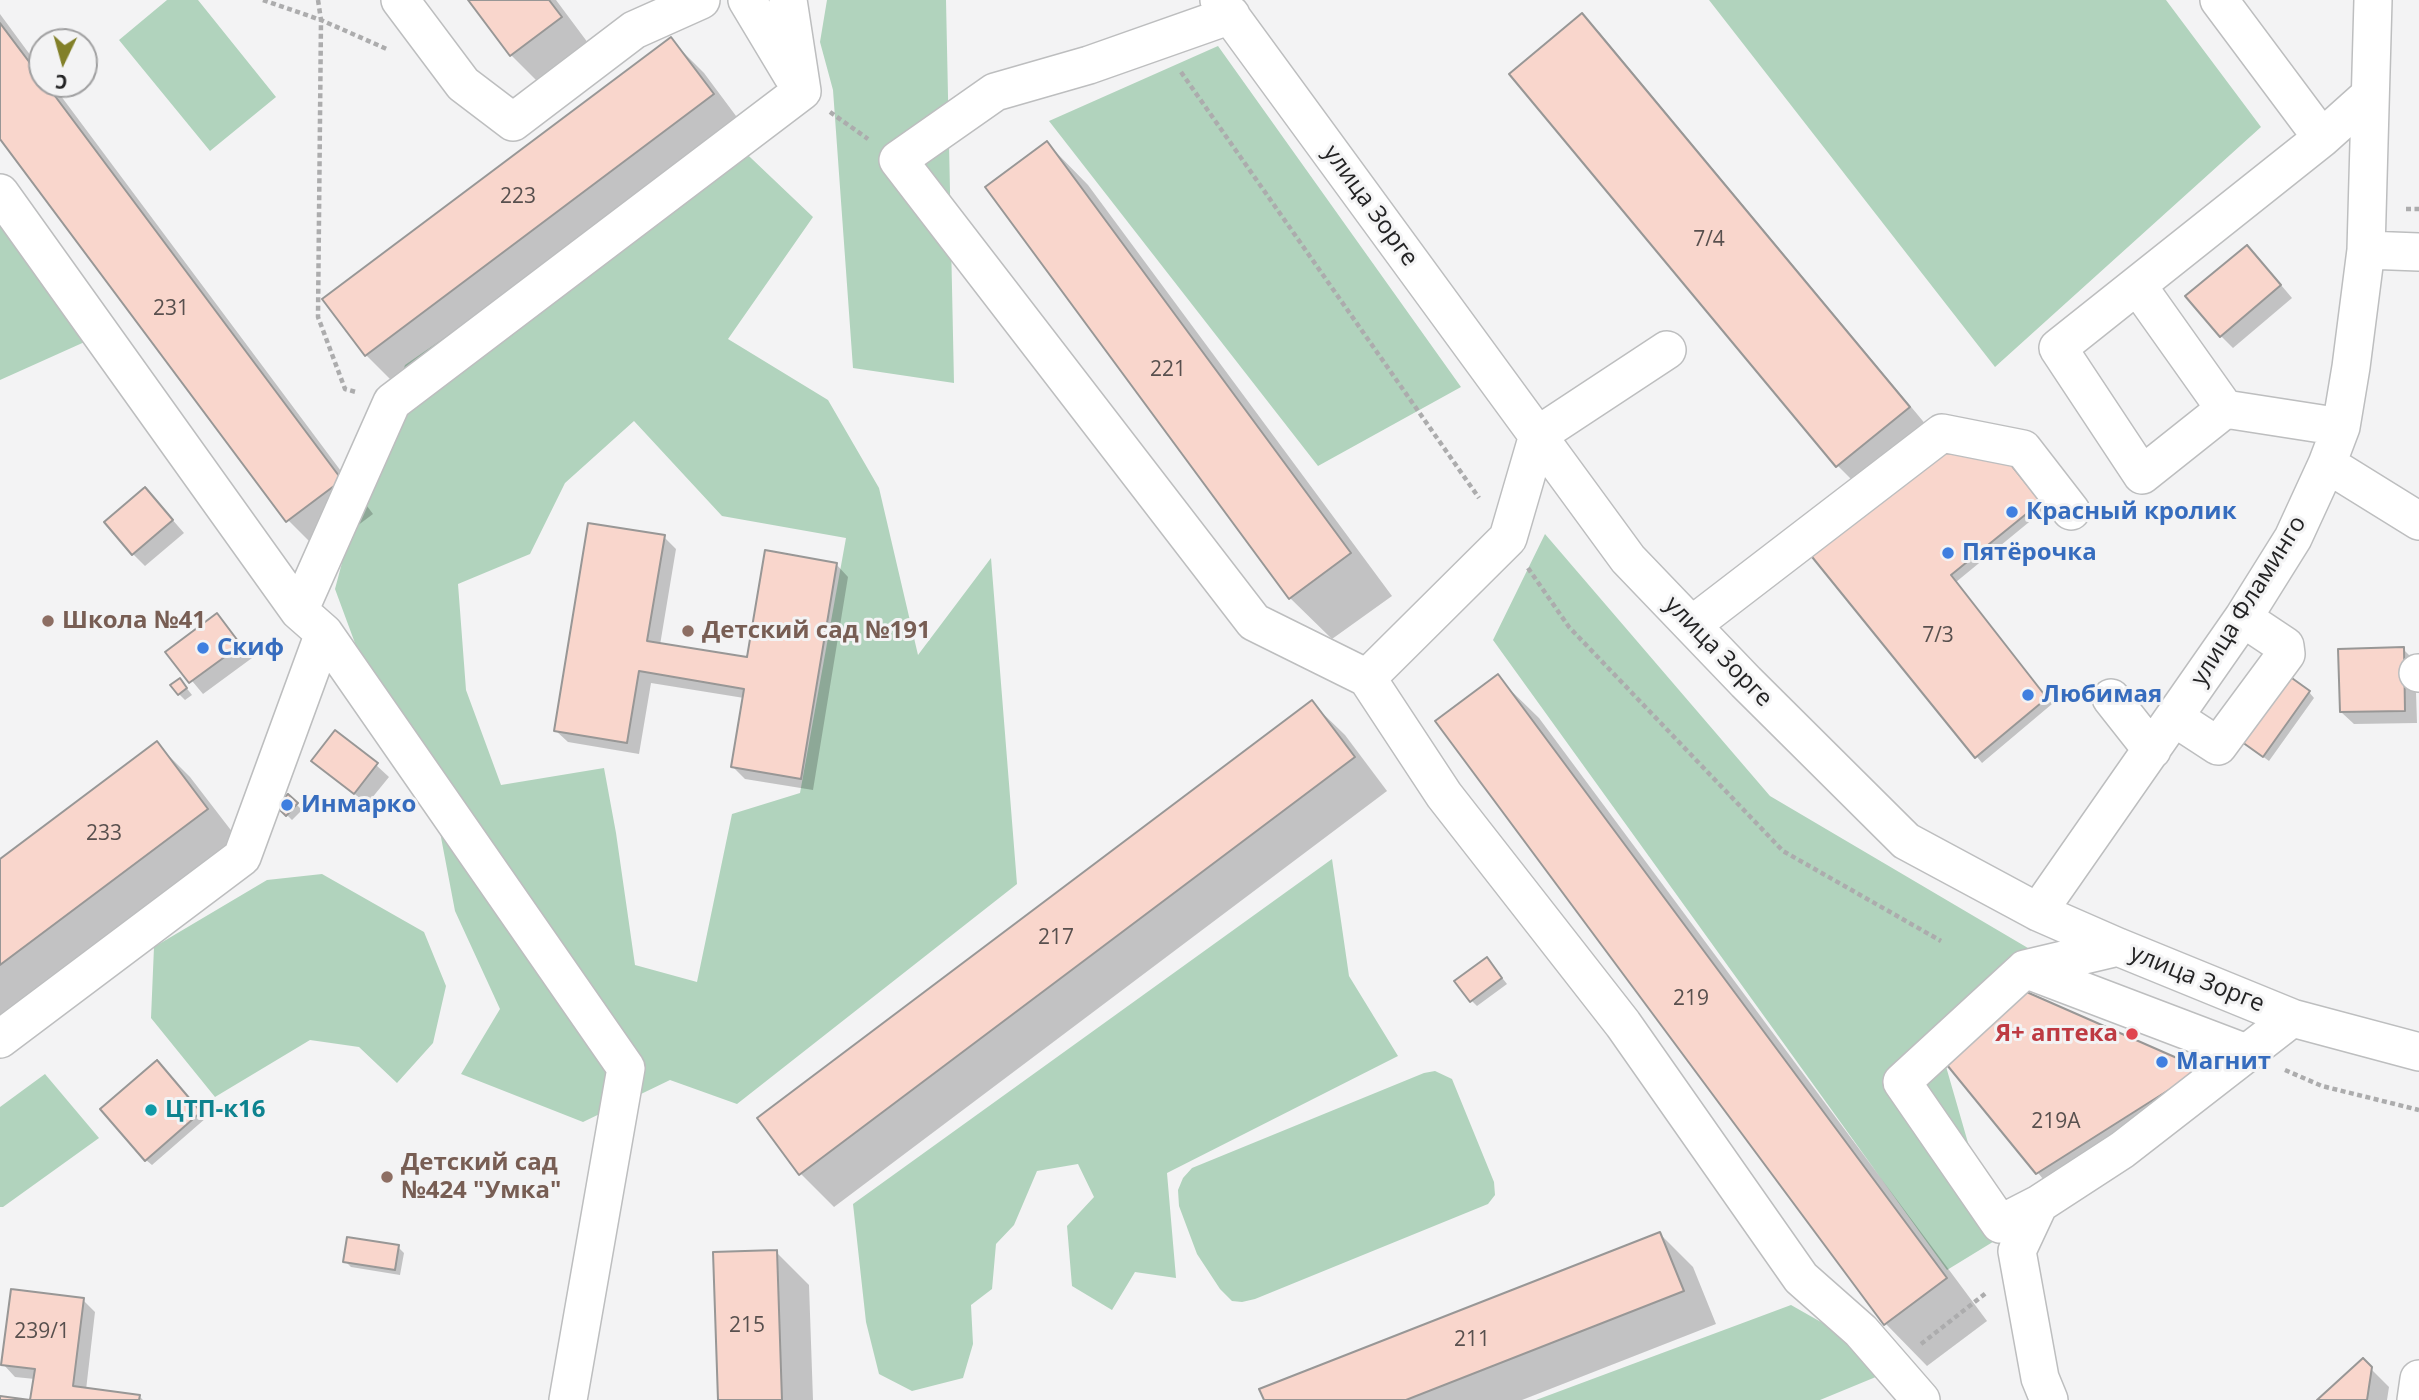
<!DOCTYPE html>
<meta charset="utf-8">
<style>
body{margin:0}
#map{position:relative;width:2419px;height:1400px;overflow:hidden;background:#f3f3f4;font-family:"Open Sans",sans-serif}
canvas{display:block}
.north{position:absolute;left:28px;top:28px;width:70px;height:70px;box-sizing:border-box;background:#f3f3f4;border:2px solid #a0a0a1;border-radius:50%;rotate:185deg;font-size:19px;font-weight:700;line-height:28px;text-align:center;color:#232324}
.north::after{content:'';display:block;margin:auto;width:24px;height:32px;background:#828029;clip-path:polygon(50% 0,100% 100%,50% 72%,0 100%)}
</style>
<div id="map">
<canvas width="2419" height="1400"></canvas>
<div class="north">С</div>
</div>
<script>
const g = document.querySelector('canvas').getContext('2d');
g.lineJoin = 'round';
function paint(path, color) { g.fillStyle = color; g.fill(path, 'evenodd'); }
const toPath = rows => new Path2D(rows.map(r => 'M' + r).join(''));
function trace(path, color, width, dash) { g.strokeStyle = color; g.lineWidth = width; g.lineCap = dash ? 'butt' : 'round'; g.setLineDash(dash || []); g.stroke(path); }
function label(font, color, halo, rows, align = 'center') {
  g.font = font + ' "Open Sans",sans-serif'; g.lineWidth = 6; g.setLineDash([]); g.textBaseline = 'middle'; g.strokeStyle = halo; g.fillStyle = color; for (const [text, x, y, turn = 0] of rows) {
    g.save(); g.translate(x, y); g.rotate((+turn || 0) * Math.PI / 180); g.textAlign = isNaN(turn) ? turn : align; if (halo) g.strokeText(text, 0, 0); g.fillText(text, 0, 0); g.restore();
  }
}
const green = toPath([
 [167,0,198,0,276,97,210,151,119,40],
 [827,0,946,0,954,383,853,368,833,90,820,42],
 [1709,0,2166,0,2261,127,1995,367],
 [1218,46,1461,387,1318,466,1049,121],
 [731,139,813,217,728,339,828,400,879,488,918,655,991,558,1017,884,737,1104,670,1080,583,1122,461,1074,500,1009,455,911,440,832,390,738,335,589,361,491,405,365],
 [634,421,722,516,846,538,800,793,732,814,697,982,635,965,616,833,604,768,501,785,466,690,458,584,530,554,565,483],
 [0,222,89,340,0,380],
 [1545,534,1770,796,2050,961,1945,1063,1996,1240,1947,1270,1493,640],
 [1332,859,1349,976,1398,1056,1167,1173,1176,1278,1135,1272,1112,1310,1072,1286,1067,1226,1094,1197,1078,1164,1037,1171,1014,1225,996,1244,992,1289,971,1305,973,1344,963,1378,912,1391,879,1374,866,1322,853,1204],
 [322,874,424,932,446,986,433,1043,397,1083,359,1047,310,1040,215,1097,151,1018,154,947,267,880],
 [1435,1071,1452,1079,1494,1182,1495,1195,1488,1204,1255,1299,1242,1302,1232,1301,1220,1289,1197,1254,1179,1206,1178,1190,1183,1178,1192,1168,1424,1073],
 [45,1074,99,1138,3,1207,0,1207,0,1107],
 [1791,1305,1900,1367,1820,1400,1536,1400]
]);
const shadow = toPath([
 [470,0,556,0,594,51,544,88,511,55],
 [0,14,42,71,42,84,52,84,373,514,321,553,288,520,0,136],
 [1582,15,1600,33,1927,426,1856,484,1838,466,1511,74],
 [671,40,704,73,745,128,399,388,366,355],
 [1047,143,1088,185,1392,596,1332,639,1290,598],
 [2259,259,2292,298,2233,348,2221,336],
 [2010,464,2045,509,1956,582,2052,704,1982,763,1806,547],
 [157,502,184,533,145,566,133,554],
 [664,537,676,549,660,645,749,659,836,564,848,577,813,790,745,779,733,767,744,698,651,683,639,754,568,742,555,730],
 [216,615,252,658,203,694,168,652],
 [2403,649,2415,661,2417,723,2354,724,2341,712],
 [1497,677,1539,718,1987,1321,1927,1366,1886,1324,1437,721],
 [185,686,192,695,185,700,179,694],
 [2309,692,2314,698,2269,761,2243,742],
 [1312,703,1345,735,1387,791,834,1207,801,1174,759,1119],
 [157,744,190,777,240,842,0,1022,0,861],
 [314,761,376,765,389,777,367,804],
 [288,796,302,810,292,820,278,806],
 [1492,965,1507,984,1477,1006,1471,1000],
 [1950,1065,2206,1076,2043,1179],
 [162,1068,206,1118,152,1165,146,1160],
 [1660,1234,1693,1267,1716,1324,1522,1400,1265,1400],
 [398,1247,404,1253,400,1275,351,1267,345,1261],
 [776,1252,809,1285,813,1400,719,1400],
 [83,1300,95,1312,86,1390,139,1396,143,1400,32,1400,35,1379,15,1377,3,1364],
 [2363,1361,2389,1387,2387,1400,2320,1400]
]);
const building = toPath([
 [468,0,549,0,562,17,510,56,468,0],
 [1582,13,1910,407,1836,467,1509,74,1582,13],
 [0,23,42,79,42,84,46,84,342,480,286,522,0,139,0,23],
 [671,37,714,94,365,356,322,299,671,37],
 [1047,141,1351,553,1289,599,985,187,1047,141],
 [2247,245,2281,285,2220,337,2185,296,2247,245],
 [1921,452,2004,456,2041,502,1951,575,2047,698,1975,758,1804,547,1921,452],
 [145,487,173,520,132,555,104,522,145,487],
 [588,523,665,535,647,641,747,657,765,550,837,563,801,779,731,767,744,689,639,671,627,743,554,731,588,523],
 [217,613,241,645,189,683,165,652,217,613],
 [2404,647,2405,711,2340,712,2338,649,2404,647],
 [2282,671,2310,691,2263,757,2235,737,2282,671],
 [1498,674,1947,1278,1884,1325,1435,721,1498,674],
 [180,678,187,688,178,695,170,685,180,678],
 [1312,700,1355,757,799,1175,757,1118,1312,700],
 [335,730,378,763,354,794,311,761,335,730],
 [157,741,208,809,0,965,0,859,157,741],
 [288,794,298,803,286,816,276,806,288,794],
 [1487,957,1502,978,1470,1002,1454,981,1487,957],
 [2022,990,2202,1069,2036,1174,1947,1065,2022,990],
 [157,1060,201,1112,145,1161,100,1109,157,1060],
 [1660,1232,1684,1291,1406,1400,1264,1400,1259,1389,1660,1232],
 [347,1237,399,1245,395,1270,343,1262,347,1237],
 [777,1250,782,1400,718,1400,713,1252,777,1250],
 [11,1289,84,1298,73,1386,140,1395,139,1400,0,1400,0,1396,30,1400,35,1369,1,1365,11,1289],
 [2363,1358,2372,1367,2367,1400,2317,1400,2363,1358]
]);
const path = toPath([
 [263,0,321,20,389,50],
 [318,0,321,20,318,317,345,389,356,392],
 [1181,72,1479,498],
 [830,112,868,139],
 [2406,209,2419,209],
 [1528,568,1569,627,1783,851,1941,941],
 [2285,1070,2322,1086,2419,1110],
 [1921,1344,1986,1293]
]);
const minor = toPath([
 [400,0,463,84,513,122,634,30,701,0],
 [747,0,792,75],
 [1219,0,1628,559,1746,682,1906,841,2038,912,2118,947,2292,1018,2419,1052],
 [2219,0,2322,138],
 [1231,15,1089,65,995,92,898,160,1254,622,1367,678],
 [0,193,299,611,324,633,242,857,0,1039],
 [2366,250,2419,252],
 [2137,285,2225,409],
 [1667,350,1538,435,1508,538,1367,678,1444,795,1623,1024,1801,1278,1861,1331,1921,1400],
 [2341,427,2225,409,2142,475,2058,348,2322,138,2370,95],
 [2327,464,2419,521],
 [299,611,392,402,802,91,788,0],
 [1692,625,1942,433,2023,449,2071,511],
 [324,633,626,1068,568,1400],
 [2418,673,2419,673],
 [2111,698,2152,750],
 [2175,718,2218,746,2286,654,2285,646,2243,618],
 [2038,912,2243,618,2293,538,2327,464,2341,427,2351,367,2366,250,2373,0],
 [2025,969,2246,1053],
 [2039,1204,2000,1224,1902,1082,2025,969,2118,947],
 [2049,1400,2040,1378,2017,1251,2039,1204,2122,1150,2292,1018],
 [2416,1400,2419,1379]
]);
const markers = [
 [2012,512,7,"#3f7fe0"],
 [1948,553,7,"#3f7fe0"],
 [48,621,7,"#8d6e63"],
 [688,631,7,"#8d6e63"],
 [203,648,7,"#3f7fe0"],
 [2028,695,7,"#3f7fe0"],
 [287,805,7,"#3f7fe0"],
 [2132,1034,7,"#e0444e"],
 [2162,1062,7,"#3f7fe0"],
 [151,1110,7,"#0f9aa8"],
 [387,1177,7,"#8d6e63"]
];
const numberNames = [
 ["223",518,197],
 ["7/4",1709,240],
 ["231",171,309],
 ["221",1168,370],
 ["7/3",1938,636],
 ["233",104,834],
 ["217",1056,938],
 ["219",1691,999],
 ["219А",2056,1122],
 ["215",747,1326],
 ["239/1",42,1332],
 ["211",1472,1340]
];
const streetNames = [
 ["улица Зорге",1370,206,54],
 ["улица Фламинго",2249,601,-58],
 ["улица Зорге",1718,652,46],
 ["улица Зорге",2197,979,22]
];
const shopNames = [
 ["Красный кролик",2026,512],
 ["Пятёрочка",1962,553],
 ["Скиф",217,648],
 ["Любимая",2042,695],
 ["Инмарко",301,805],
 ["Магнит",2176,1062]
];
const educationNames = [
 ["Школа №41",62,621],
 ["Детский сад №191",702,631],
 ["Детский сад",401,1163],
 ["№424 \"Умка\"",401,1191]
];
const healthNames = [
 ["Я+ аптека",2118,1034]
];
const cultureNames = [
 ["ЦТП-к16",165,1110]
];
paint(green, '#b1d3bd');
paint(shadow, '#0003');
paint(building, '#f9d6cc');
trace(building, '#989796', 2);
trace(minor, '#bdbebf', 40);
trace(path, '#acacad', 4.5, [5, 3.5]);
trace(minor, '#fff', 37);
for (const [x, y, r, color] of markers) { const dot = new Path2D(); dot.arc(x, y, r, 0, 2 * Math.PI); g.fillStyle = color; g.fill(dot); trace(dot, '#f3f3f4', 2.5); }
label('21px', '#58504e', null, numberNames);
label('24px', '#232324', '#f3f3f4', streetNames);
label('bold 24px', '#366cbe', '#f3f3f4', shopNames, 'left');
label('bold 24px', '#785e54', '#f3f3f4', educationNames, 'left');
label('bold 24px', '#be3a42', '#f3f3f4', healthNames, 'right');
label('bold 24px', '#0d838f', '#f3f3f4', cultureNames, 'left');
</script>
